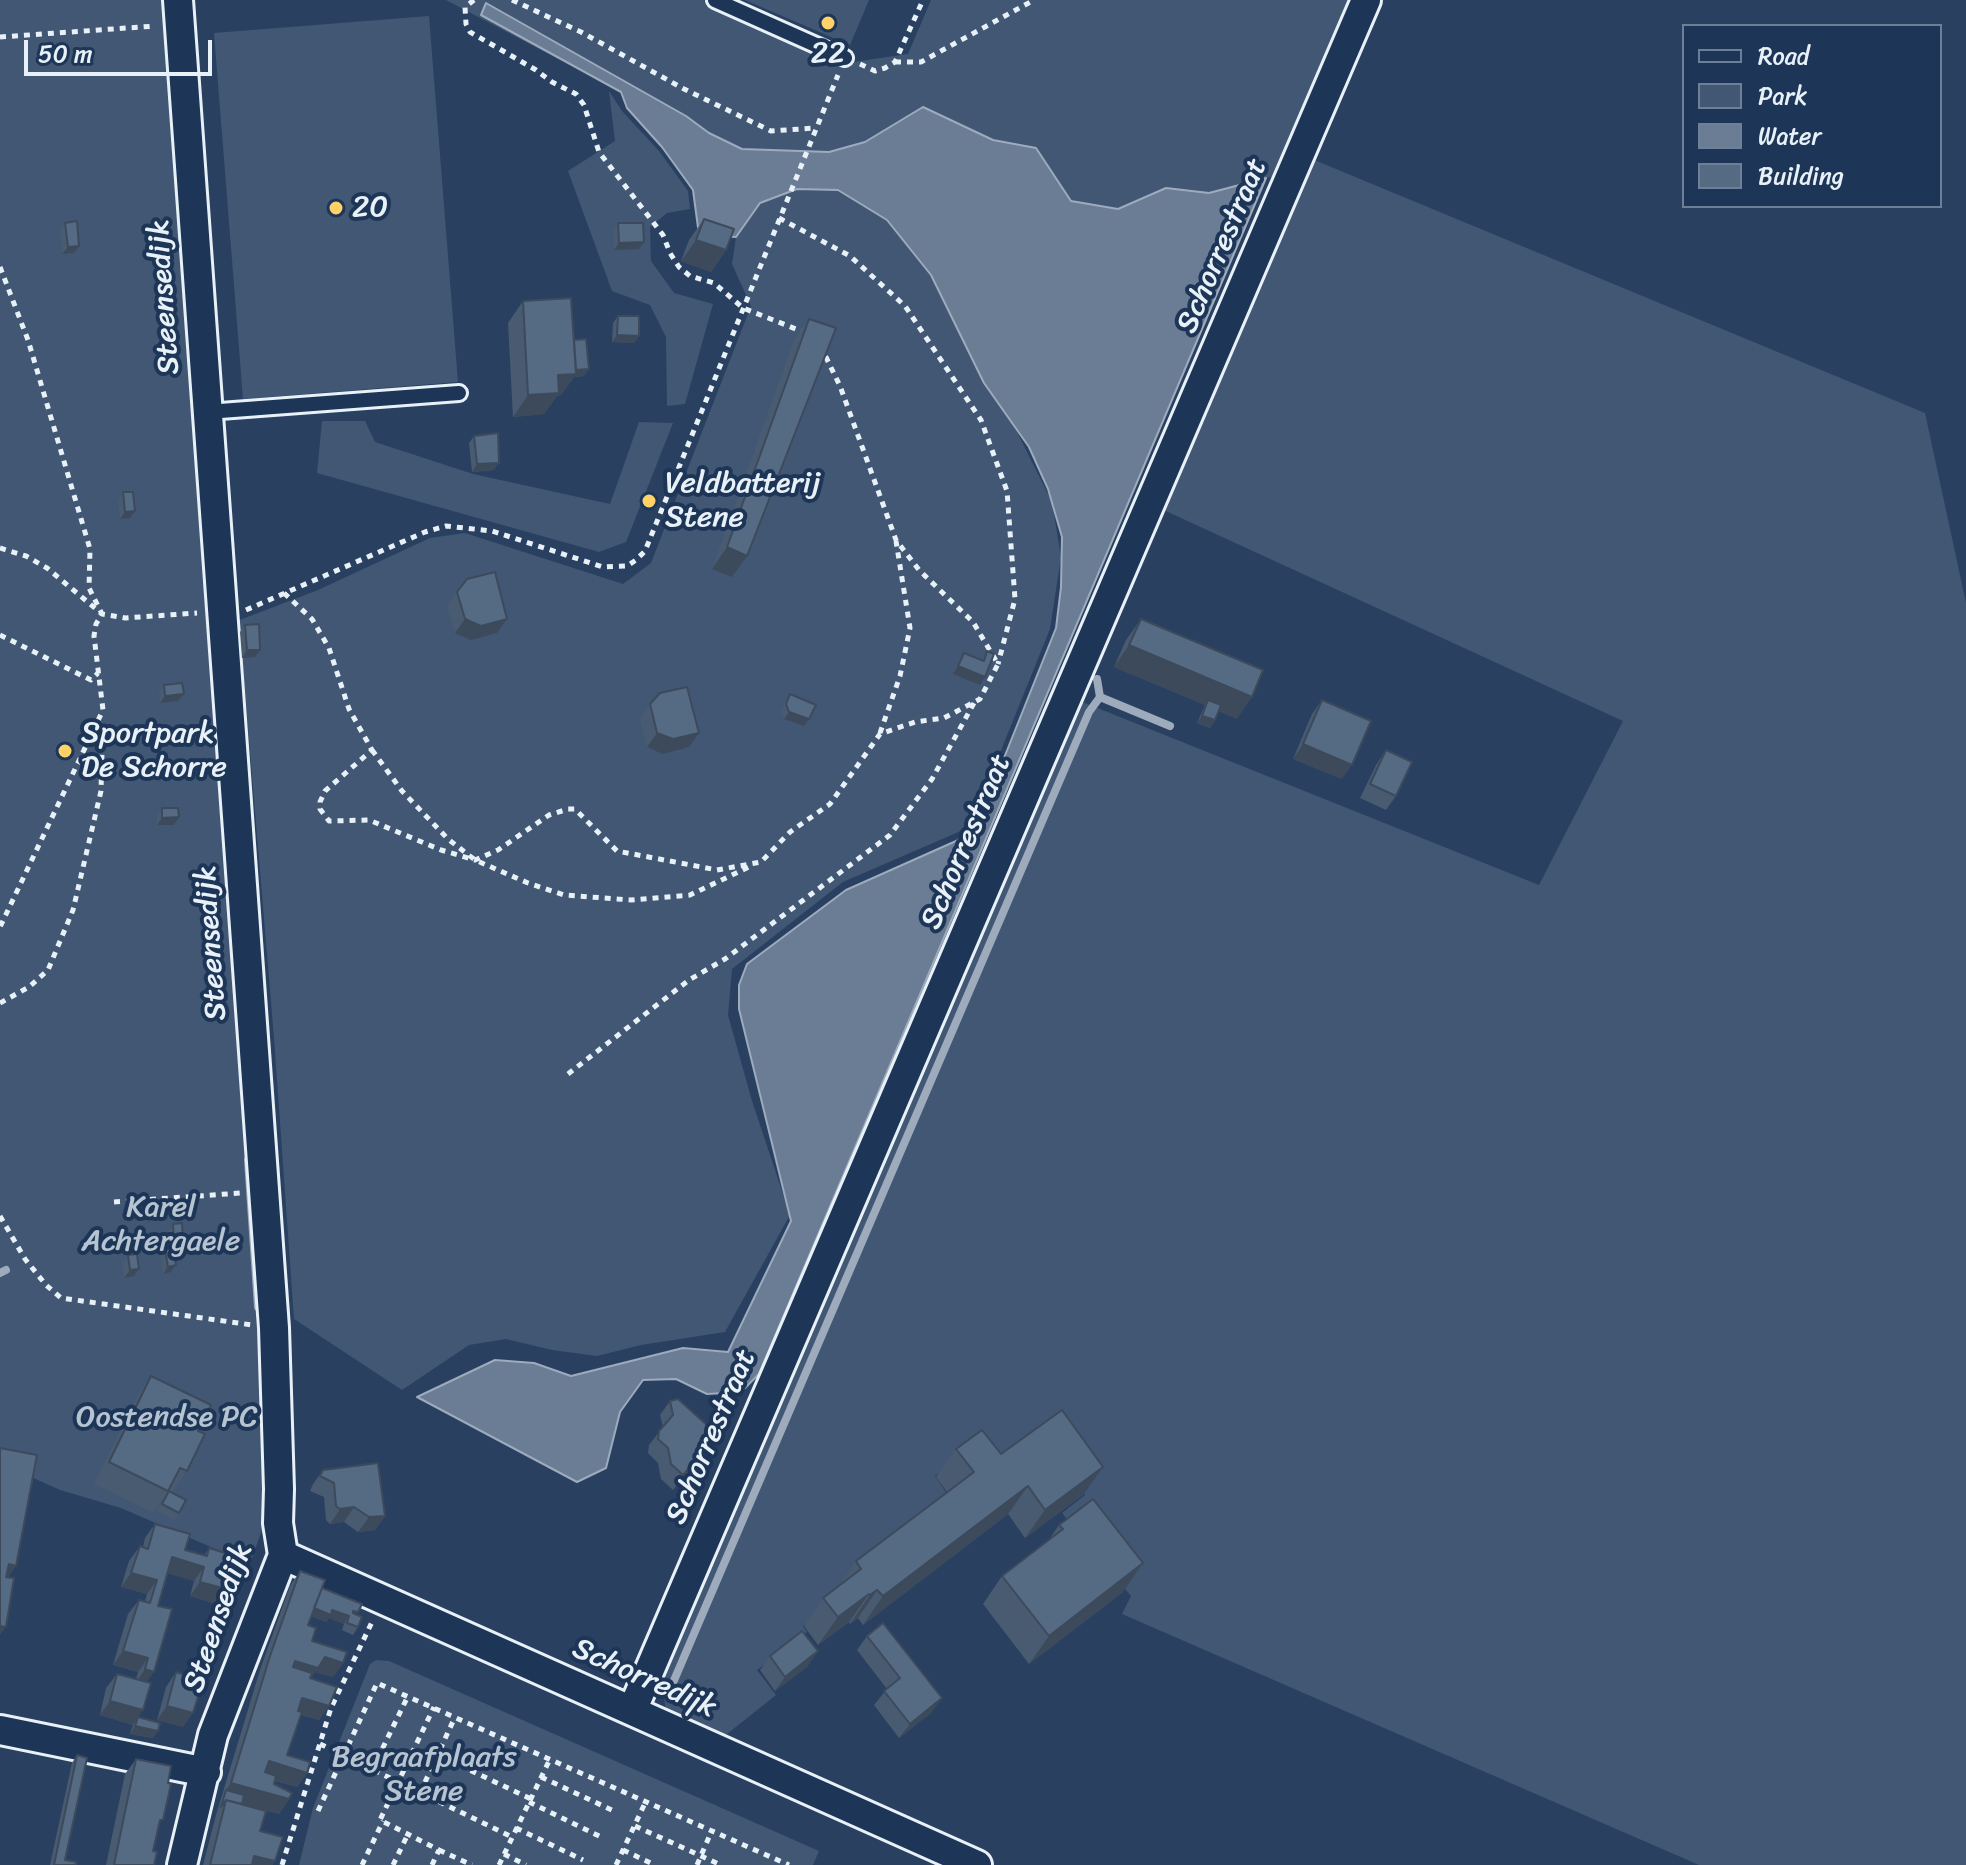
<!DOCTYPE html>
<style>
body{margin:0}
#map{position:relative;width:1966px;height:1865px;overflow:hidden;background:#294061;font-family:Sriracha,sans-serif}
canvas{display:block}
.legend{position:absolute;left:1682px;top:24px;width:260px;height:184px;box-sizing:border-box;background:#1d3557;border:2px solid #6e8097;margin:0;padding:10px 14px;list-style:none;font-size:24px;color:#e8f1f8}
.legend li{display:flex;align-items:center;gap:16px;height:40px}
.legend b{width:40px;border:2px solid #6e8097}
.scale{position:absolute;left:24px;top:40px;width:188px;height:36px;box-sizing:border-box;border:4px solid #e8f1f8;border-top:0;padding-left:10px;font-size:24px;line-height:28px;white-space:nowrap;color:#e8f1f8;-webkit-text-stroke:6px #1d3557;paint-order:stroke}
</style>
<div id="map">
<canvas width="1966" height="1865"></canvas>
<ul class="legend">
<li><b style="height:10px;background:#1d3557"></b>Road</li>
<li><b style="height:22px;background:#415774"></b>Park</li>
<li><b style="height:22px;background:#6b7c95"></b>Water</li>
<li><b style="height:22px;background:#556a83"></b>Building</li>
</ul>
<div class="scale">50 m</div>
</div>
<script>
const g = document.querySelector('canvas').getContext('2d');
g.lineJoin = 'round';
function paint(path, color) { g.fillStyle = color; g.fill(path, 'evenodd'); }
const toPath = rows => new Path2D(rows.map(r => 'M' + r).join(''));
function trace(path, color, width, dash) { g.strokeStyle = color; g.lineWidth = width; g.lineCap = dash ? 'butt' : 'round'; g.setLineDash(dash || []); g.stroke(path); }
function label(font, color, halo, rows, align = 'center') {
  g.font = font + ' Sriracha,sans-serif'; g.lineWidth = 8; g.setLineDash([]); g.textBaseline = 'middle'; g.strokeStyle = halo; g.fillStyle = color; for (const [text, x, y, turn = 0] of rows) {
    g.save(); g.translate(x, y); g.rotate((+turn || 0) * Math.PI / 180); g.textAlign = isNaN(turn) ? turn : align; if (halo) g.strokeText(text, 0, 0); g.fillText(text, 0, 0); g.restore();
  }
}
const green = toPath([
 [0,0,164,0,257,1330,262,1382,268,1396,265,1521,250,1564,121,1508,60,1490,0,1463],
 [446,0,703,0,853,62,908,54,931,0,1356,0,1282,174,1209,193,1166,188,1118,209,1071,201,1036,148,993,140,923,107,865,142,829,152,742,149,621,92],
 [745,0,869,0,850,45],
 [429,16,458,382,243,399,214,33],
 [609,91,622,111,659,151,688,191,690,209,667,213,650,227,651,261,674,293,713,304,685,404,667,406,666,337,650,305,612,291,568,171,615,141],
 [1307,157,1925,413,1966,603,1966,1865,1699,1865,1122,1614,1131,1596,1062,1513,1085,1495,1042,1437,981,1481,963,1456,935,1476,952,1501,840,1597,803,1626,807,1632,757,1670,776,1695,722,1738,667,1714,660,1680,1075,699,1539,885,1623,721,1157,507],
 [796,189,838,190,887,220,931,275,984,383,1014,426,1052,502,1061,557,1050,629,970,827,843,882,732,969,728,1015,752,1101,790,1215,725,1332,641,1345,597,1356,552,1350,506,1339,469,1345,402,1390,294,1319,274,1038,240,632,237,621,318,590,430,538,465,533,623,584,651,563,751,306,732,264,736,237,760,203],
 [322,421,365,421,375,442,473,474,610,504,639,422,673,423,626,542,599,552,317,473],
 [376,1660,389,1661,819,1851,813,1865,299,1865,313,1808,370,1664]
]);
const water = toPath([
 [486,3,686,116,709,133,742,149,829,152,865,142,923,107,993,140,1036,148,1071,201,1118,209,1166,188,1209,193,1266,178,759,1374,741,1392,707,1394,676,1379,643,1380,620,1412,606,1468,577,1482,417,1397,495,1360,534,1363,571,1376,683,1348,728,1352,791,1221,739,1009,739,985,747,964,846,890,974,833,1056,628,1061,587,1062,537,1048,489,1029,447,984,383,931,275,887,220,838,190,797,189,760,203,736,237,699,235,693,190,662,147,627,108,621,92,481,15,486,3]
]);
const stream = toPath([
 [1097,679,1100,697,1170,726],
 [248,1160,258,1307],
 [0,1273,6,1270],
 [669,1692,1089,712,1100,697]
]);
const path = toPath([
 [474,0,465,7,466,24,470,32,536,70,552,82,576,94,584,105,599,152,663,235,670,253,679,267,690,276,714,283,743,308,806,333],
 [512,0,581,32,684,89,771,131,816,128],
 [0,37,155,26],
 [895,62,921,62,1034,0],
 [860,64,875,71,885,68,895,62,923,0],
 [779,218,850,256,905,306,981,420,1007,491,1015,599,998,664],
 [0,267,28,340,90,549,89,588,102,614,96,624,94,636,103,710,0,927],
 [0,548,26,556,47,568,102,614,125,618,197,613],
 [284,593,312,619,329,648,349,709,372,750,325,791,320,802,320,809,329,821,369,820,441,850,475,860,498,850,549,815,568,809,575,809,617,851,717,870,761,862,790,832,830,804,880,734,915,722,944,718,980,699,998,664,973,622,919,570,896,540,840,386,823,351],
 [246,610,425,532,446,526,492,531,603,567,627,566,636,560,645,551,838,75],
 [0,635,91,680,98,673],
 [880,733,900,676,910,628,896,541],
 [372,750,402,791,448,839,475,860,528,883,564,895,631,900,690,895,753,865],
 [0,1003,29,987,48,970,73,910,101,791,102,751,99,722],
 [568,1074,689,980,725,959,890,835,932,779,974,703],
 [114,1202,241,1193],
 [0,1216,25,1259,46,1285,61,1298,252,1325],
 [320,1744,512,1837],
 [438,1755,531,1799],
 [372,1770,408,1696],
 [541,1777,614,1811],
 [420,1793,455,1717],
 [529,1802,601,1837],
 [318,1811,377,1683,789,1865],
 [635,1826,721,1865],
 [516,1828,583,1860],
 [439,1850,472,1865],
 [623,1850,655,1865],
 [504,1854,526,1865],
 [282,1865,331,1708,372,1622],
 [362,1865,383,1821],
 [393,1865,408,1834],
 [432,1865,439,1850,380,1820,434,1707],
 [499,1865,550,1759],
 [616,1865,646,1801],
 [697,1865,712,1830]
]);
const lane = toPath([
 [715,0,845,58],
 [207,412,459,393]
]);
const street = toPath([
 [178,0,274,1328,279,1489,278,1523,283,1555,213,1735,182,1865],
 [283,1555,977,1865],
 [632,1711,1366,0],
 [0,1730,206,1772]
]);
const wall = toPath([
 [704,219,726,250,711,272,681,261,689,240],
 [65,223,79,246,74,253,62,254,60,230],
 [618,223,639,249,614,250,613,231],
 [523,301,574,340,584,376,574,377,561,395,557,396,544,414,513,417,508,323],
 [618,316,639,336,634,343,612,342,613,323],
 [809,319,747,556,732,577,712,569,794,340],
 [474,436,494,470,472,472,469,443],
 [123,492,130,518,120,519,118,500],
 [457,592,497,633,471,640,455,633,447,606],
 [1141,619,1237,719,1219,711,1215,720,1210,728,1197,723,1205,705,1114,667,1126,640],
 [245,625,255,657,242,658,240,632],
 [987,651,980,685,953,674,959,660,964,653,982,660],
 [164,685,184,694,178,701,160,703,159,692],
 [790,694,809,719,804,726,784,719,781,712,785,701],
 [1322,700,1342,779,1293,759,1312,714],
 [650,704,689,747,663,754,647,747,640,719],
 [1386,750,1396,796,1386,810,1360,798,1376,765],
 [162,808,179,817,174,825,157,825,157,816],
 [173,1224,183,1239,178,1246,169,1247,168,1231],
 [165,1249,171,1272,163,1274,160,1256],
 [128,1255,134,1276,124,1278,122,1262],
 [151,1376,198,1431,187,1471,172,1492,169,1491,153,1513,94,1484,136,1398],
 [670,1401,719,1436,709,1451,673,1490,661,1479,658,1463,648,1453,649,1445,663,1427,660,1415],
 [956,1449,1001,1454,1083,1495,1025,1538,1008,1514,863,1625,858,1618,850,1624,849,1622,818,1645,804,1626,823,1598,838,1587,856,1561,947,1492,936,1477],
 [323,1470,385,1516,375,1530,358,1532,344,1522,330,1524,326,1520,324,1497,310,1491,313,1484],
 [169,1491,179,1513,174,1520,157,1511],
 [155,1524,185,1550,204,1556,209,1548,226,1589,216,1604,190,1596,194,1581,168,1573,158,1606,147,1682,138,1717,153,1738,130,1734,133,1725,100,1715,106,1688,117,1674,136,1679,138,1672,113,1665,128,1614,139,1600,145,1601,147,1594,121,1587,129,1561,140,1546,143,1547,145,1538],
 [1059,1525,1123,1592,1029,1664,983,1604,1002,1576,1048,1541],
 [300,1571,357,1615,358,1627,353,1635,342,1630,344,1624,329,1618,326,1622,311,1616,308,1625,312,1641,343,1663,333,1677,315,1672,311,1678,329,1706,319,1720,301,1715,287,1755,307,1773,297,1787,275,1781,274,1784,289,1799,279,1814,242,1804,260,1831,275,1861,272,1865,203,1865,216,1815,260,1670,290,1586],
 [867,1636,932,1712,899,1738,874,1705,887,1689,857,1650],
 [770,1656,808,1666,775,1691,760,1670],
 [176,1672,183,1727,157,1720,166,1687],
 [77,1755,65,1860,76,1865,50,1865,72,1763],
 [136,1759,158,1828,153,1851,154,1865,106,1865,125,1774]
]);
const shadedWall = toPath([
 [696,240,726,250,711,272,681,261],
 [644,242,639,249,614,250,619,243],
 [79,246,74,253,62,254,68,247],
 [617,335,639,336,634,343,612,342],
 [589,369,584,376,574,377,561,395,557,396,544,414,513,417,528,395,558,375,573,370],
 [499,463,494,470,472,472,477,464],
 [135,511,130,518,120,519,125,512],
 [727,547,747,556,732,577,712,569],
 [465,619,507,619,497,633,471,640,455,633],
 [1129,645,1252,697,1237,719,1206,706,1208,700,1205,705,1114,667],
 [247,650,260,650,255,657,242,658],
 [958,666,985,677,980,685,953,674],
 [184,694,178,701,160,703,165,696],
 [789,712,809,719,804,726,784,719],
 [1202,716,1215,720,1210,728,1197,723],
 [657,733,699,733,689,747,663,754,647,747],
 [1303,744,1352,765,1342,779,1293,759],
 [179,817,174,825,157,825,162,818],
 [183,1239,178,1246,169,1247,174,1240],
 [176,1265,171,1272,163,1274,168,1267],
 [139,1269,134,1276,124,1278,130,1270],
 [719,1436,709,1451,673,1490,683,1475],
 [1103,1467,1083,1495,1025,1538,1045,1510],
 [1028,1486,1008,1514,863,1625,883,1596],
 [354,1507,344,1522,330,1524,340,1509],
 [385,1516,375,1530,358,1532,369,1517],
 [172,1557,204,1567,194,1581,162,1572],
 [1143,1563,1123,1592,1029,1664,1049,1636],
 [9,1564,16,1566,0,1589],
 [131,1573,157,1580,147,1594,121,1587],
 [200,1582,226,1589,216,1604,190,1596],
 [877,1590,858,1618,850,1624,870,1595],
 [869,1594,849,1622,818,1645,838,1617],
 [312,1607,332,1610,349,1616,344,1624,329,1618,326,1622,307,1615],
 [0,1626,6,1627,0,1635],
 [123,1651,148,1658,138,1672,113,1665],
 [818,1651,808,1666,775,1691,785,1677],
 [325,1657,343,1663,333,1677,315,1672,307,1682,285,1675,295,1661],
 [145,1669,154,1672,144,1686,135,1684],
 [302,1698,329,1706,319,1720,292,1712],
 [942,1698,932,1712,899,1738,910,1724],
 [110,1701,143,1710,133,1725,100,1715],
 [167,1706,193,1713,183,1727,157,1720],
 [135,1726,158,1731,153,1738,130,1734],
 [269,1761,307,1773,297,1787,259,1776],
 [231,1783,289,1799,279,1814,224,1798,226,1790],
 [254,1856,275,1861,272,1865,248,1865]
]);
const building = toPath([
 [704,219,734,229,726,250,696,240,704,219],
 [77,221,79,246,68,247,65,223,77,221],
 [618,223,643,223,644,242,619,243,618,223],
 [571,298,576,374,558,375,559,393,528,395,523,301,571,298],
 [618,316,639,316,639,336,617,335,618,316],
 [809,319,836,328,747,556,727,547,809,319],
 [586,339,589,369,576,370,574,340,586,339],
 [498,433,499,463,477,464,474,436,498,433],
 [123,492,133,492,135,511,125,512,123,492],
 [495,572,507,619,481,626,465,619,457,592,467,579,495,572],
 [1141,619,1263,670,1252,697,1129,645,1141,619],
 [259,624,260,650,247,650,245,625,259,624],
 [987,651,994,654,985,677,958,666,964,653,984,661,987,651],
 [182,683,184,694,165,696,164,685,182,683],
 [687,687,699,733,673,739,657,733,650,704,660,693,687,687],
 [790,694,816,705,809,719,789,712,786,704,790,694],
 [1208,700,1221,705,1215,720,1202,716,1208,700],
 [1322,700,1371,721,1352,765,1303,744,1322,700],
 [1386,750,1412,762,1396,796,1370,784,1386,750],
 [162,808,178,808,179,817,162,818,162,808],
 [182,1223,183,1239,174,1240,173,1224,182,1223],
 [173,1248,176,1265,168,1267,165,1249,173,1248],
 [137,1254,139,1269,130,1270,128,1255,137,1254],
 [151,1376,211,1405,198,1431,205,1434,187,1471,180,1468,168,1491,109,1462,151,1376],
 [678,1399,719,1436,683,1475,671,1464,668,1448,658,1439,659,1431,673,1415,670,1401,678,1399],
 [1062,1410,1103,1467,1045,1510,1028,1486,883,1596,877,1590,870,1595,869,1594,838,1617,823,1598,861,1569,856,1561,974,1472,956,1449,982,1430,1001,1454,1062,1410],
 [0,1448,37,1455,16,1566,9,1564,6,1577,14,1578,6,1627,0,1626,0,1448],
 [378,1463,385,1516,369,1517,354,1507,340,1509,336,1506,334,1483,320,1476,323,1470,378,1463],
 [169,1491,186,1500,179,1513,162,1504,169,1491],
 [1093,1499,1143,1563,1049,1636,1002,1576,1063,1529,1059,1525,1093,1499],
 [155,1524,190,1534,185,1550,207,1556,209,1548,235,1556,226,1589,200,1582,204,1567,172,1557,158,1606,172,1609,154,1672,145,1669,148,1658,123,1651,139,1600,150,1603,157,1580,131,1573,140,1546,148,1549,155,1524],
 [300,1571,325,1580,308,1625,316,1628,312,1641,347,1652,343,1663,325,1657,318,1668,295,1661,293,1667,312,1673,310,1678,337,1687,329,1706,302,1698,298,1711,302,1712,287,1755,310,1762,307,1773,269,1761,265,1772,276,1776,274,1784,292,1793,289,1799,231,1783,270,1656,300,1571],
 [322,1588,362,1604,358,1612,353,1611,353,1613,362,1617,358,1627,347,1623,349,1616,332,1610,331,1615,314,1608,322,1588],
 [883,1623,942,1698,910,1724,884,1691,900,1678,867,1636,883,1623],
 [802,1631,818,1651,785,1677,770,1656,802,1631],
 [176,1672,203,1680,193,1713,167,1706,176,1672],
 [117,1674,151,1683,143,1710,110,1701,117,1674],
 [138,1717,160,1723,158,1731,135,1726,138,1717],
 [77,1755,87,1758,65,1860,76,1862,76,1865,54,1865,77,1755],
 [136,1759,171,1766,168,1783,171,1784,163,1820,160,1820,153,1851,157,1852,154,1865,114,1865,136,1759],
 [226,1790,244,1795,242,1804,226,1800,221,1807,226,1790],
 [226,1800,266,1811,260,1831,283,1837,275,1861,254,1856,252,1865,210,1865,226,1800]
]);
const markers = [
 [828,23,8,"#ffd166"],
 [336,208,8,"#ffd166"],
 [649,501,8,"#ffd166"],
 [65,751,8,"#ffd166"]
];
const poiNames = [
 ["22",828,54,"center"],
 ["20",352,208],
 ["Veldbatterij",665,484],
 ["Stene",665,518],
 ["Sportpark",81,734],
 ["De Schorre",81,768]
];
const streetNames = [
 ["Schorrestraat",1223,246,-67],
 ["Steensedijk",165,297,-94],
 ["Schorrestraat",967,842,-67],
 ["Steensedijk",212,943,-94],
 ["Schorrestraat",712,1437,-67],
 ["Steensedijk",219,1618,-71],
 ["Schorredijk",644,1679,24]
];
const parkNames = [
 ["Karel",161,1208],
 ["Achtergaele",161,1242],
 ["Oostendse PC",167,1418],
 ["Begraafplaats",424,1758],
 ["Stene",424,1792]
];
paint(green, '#415774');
paint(water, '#6b7c95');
trace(water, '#9dabbd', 2);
trace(stream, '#9dabbd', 8);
trace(lane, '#e8f1f8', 20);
trace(street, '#e8f1f8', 34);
trace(path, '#e8f1f8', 5, [6, 6]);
trace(lane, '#1d3557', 14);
trace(street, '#1d3557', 28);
paint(wall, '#495b71');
paint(shadedWall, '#3c4a5c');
paint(building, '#556a83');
trace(building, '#3c4a5c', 2);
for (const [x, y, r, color] of markers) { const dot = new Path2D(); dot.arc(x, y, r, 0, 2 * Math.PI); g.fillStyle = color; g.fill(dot); trace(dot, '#1d3557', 3); }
label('30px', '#e8f1f8', '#1d3557', poiNames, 'left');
label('30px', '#e8f1f8', '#1d3557', streetNames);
label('30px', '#b6c3d0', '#1d3557', parkNames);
</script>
